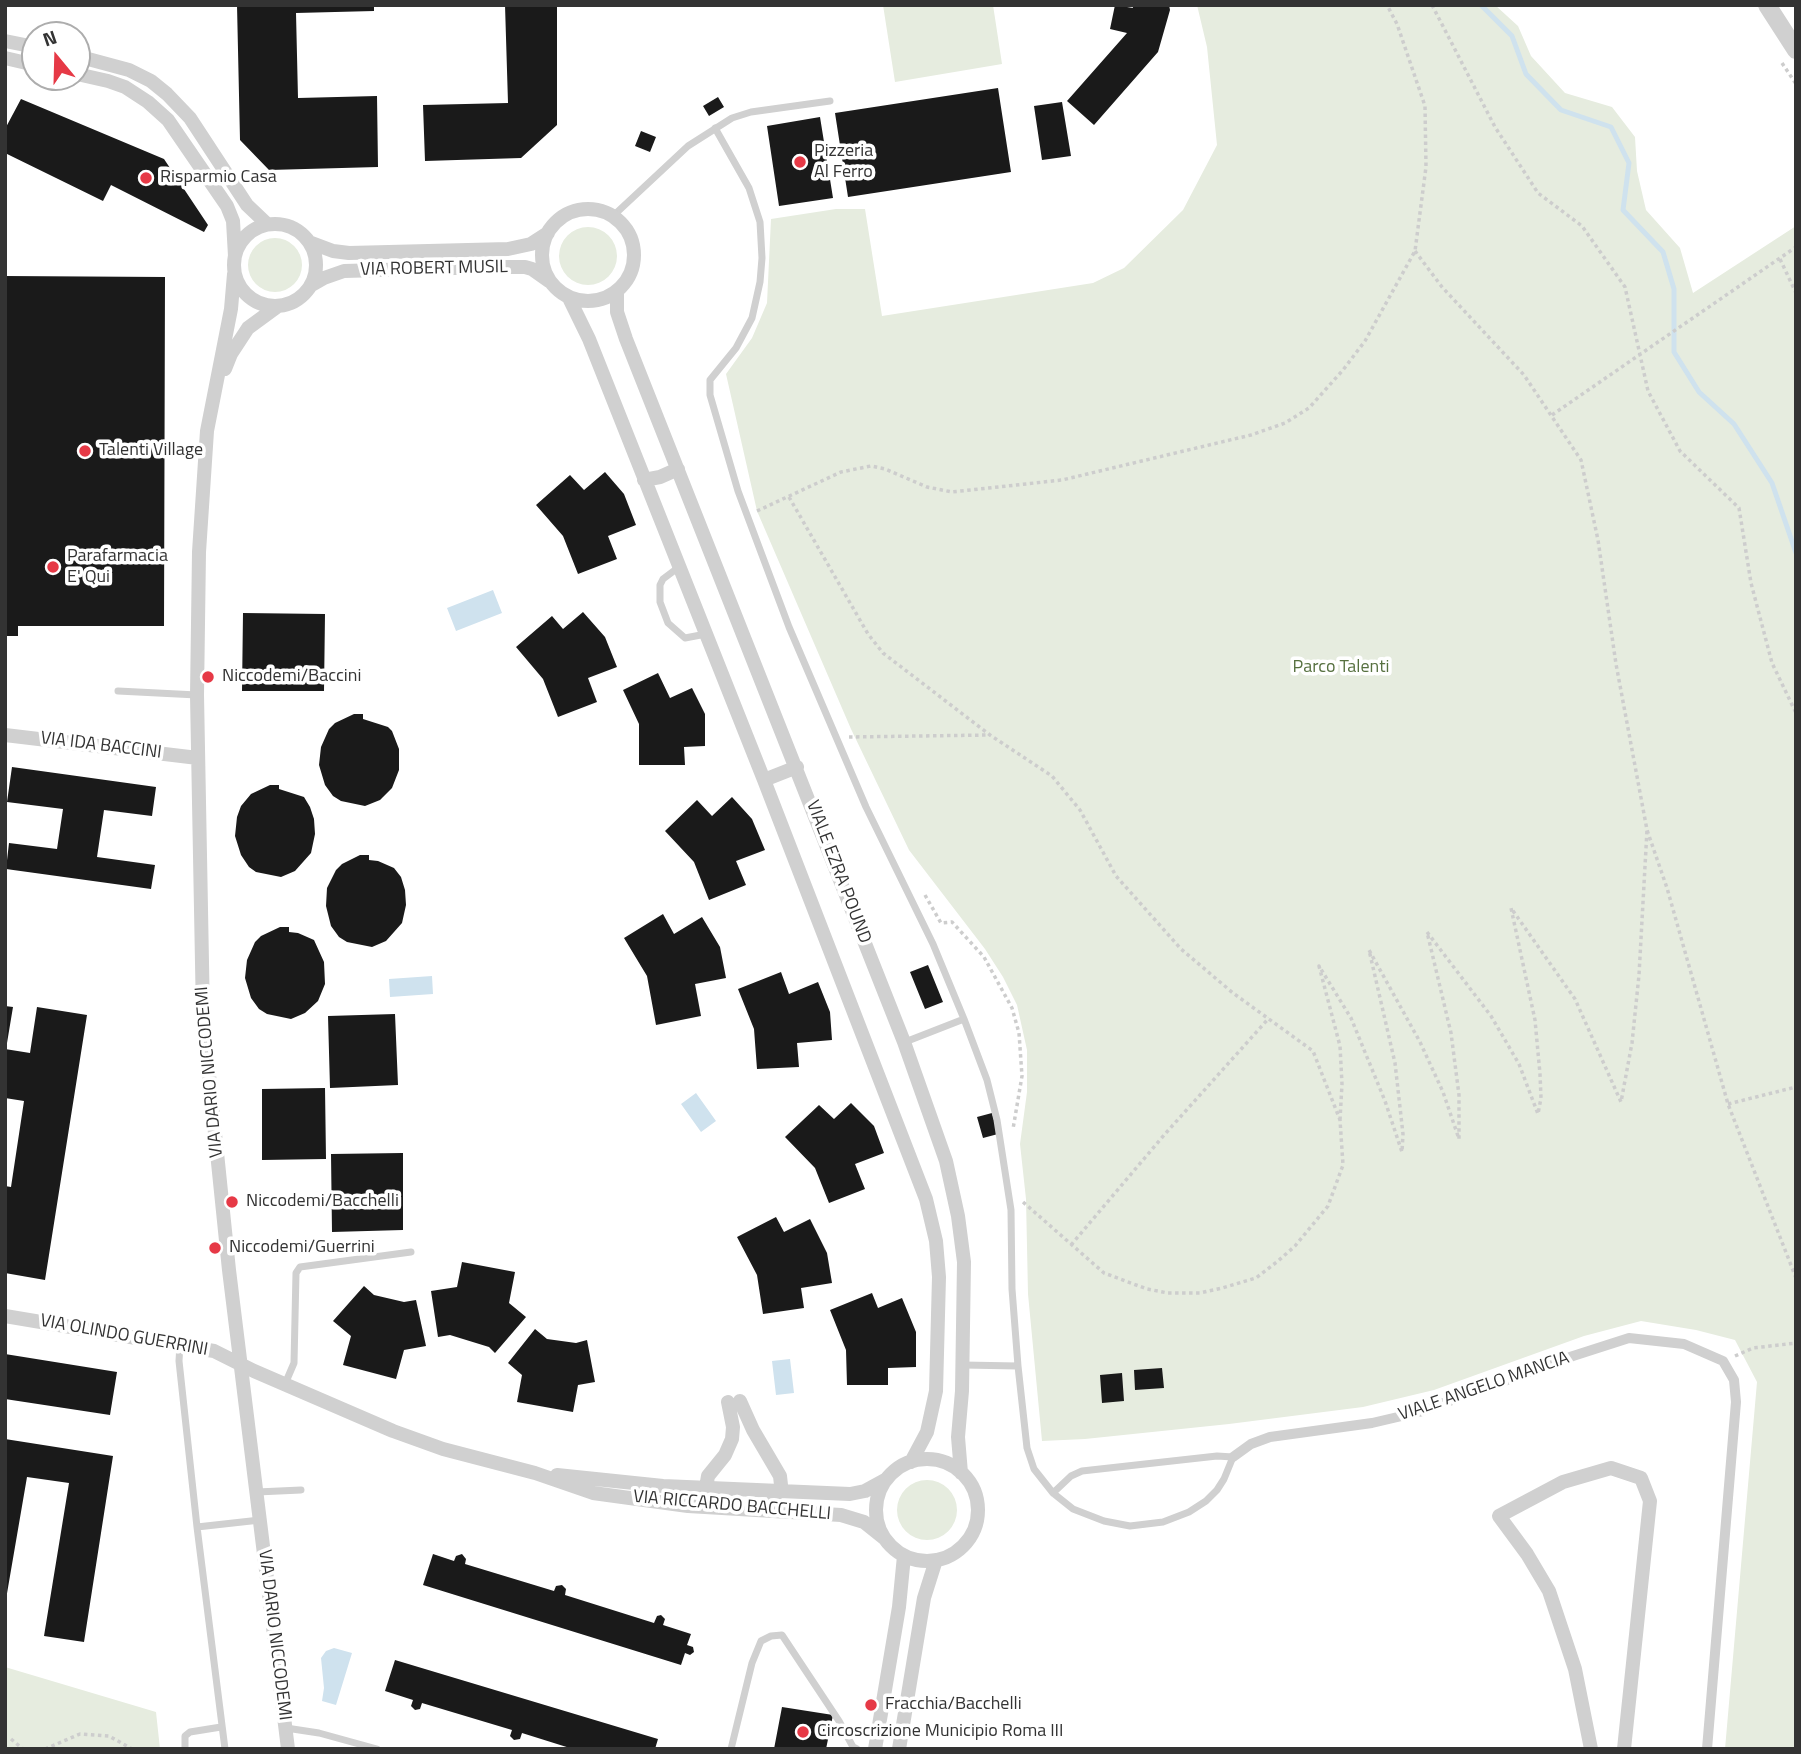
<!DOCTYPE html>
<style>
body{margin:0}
#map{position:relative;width:1801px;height:1754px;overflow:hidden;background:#fff;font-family:"Titillium Web",sans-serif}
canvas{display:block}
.frame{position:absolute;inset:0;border:7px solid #333;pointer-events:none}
.north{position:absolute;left:21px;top:21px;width:70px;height:70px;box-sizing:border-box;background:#fff;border:2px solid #adadad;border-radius:50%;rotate:341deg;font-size:19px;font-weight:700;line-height:28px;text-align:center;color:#333}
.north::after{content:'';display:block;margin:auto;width:24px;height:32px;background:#e63946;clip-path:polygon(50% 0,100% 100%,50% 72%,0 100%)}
</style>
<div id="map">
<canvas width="1801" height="1754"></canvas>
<div class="frame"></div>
<div class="north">N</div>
</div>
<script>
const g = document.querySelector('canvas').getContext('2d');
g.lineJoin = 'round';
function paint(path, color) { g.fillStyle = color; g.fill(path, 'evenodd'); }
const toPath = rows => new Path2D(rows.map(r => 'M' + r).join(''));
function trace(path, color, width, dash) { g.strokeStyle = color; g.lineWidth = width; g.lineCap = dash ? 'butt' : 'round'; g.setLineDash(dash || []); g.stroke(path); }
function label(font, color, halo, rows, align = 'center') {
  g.font = font + ' "Titillium Web",sans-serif'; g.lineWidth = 7; g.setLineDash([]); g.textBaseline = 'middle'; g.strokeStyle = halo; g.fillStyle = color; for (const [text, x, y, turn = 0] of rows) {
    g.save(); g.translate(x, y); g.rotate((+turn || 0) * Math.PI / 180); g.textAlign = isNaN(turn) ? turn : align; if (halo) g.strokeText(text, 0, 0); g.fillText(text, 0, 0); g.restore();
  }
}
const green = toPath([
 [883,5,993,5,1002,64,895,82],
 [1197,5,1495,5,1518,26,1531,56,1565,93,1612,107,1635,137,1637,171,1646,210,1680,248,1693,293,1796,226,1796,1749,1725,1749,1757,1382,1735,1340,1696,1330,1641,1321,1584,1336,1434,1390,1363,1407,1229,1424,1085,1439,1042,1441,1028,1294,1026,1199,1020,1144,1027,1092,1027,1050,1017,1005,1003,977,985,949,909,850,851,729,757,511,726,374,752,338,767,303,771,219,836,209,865,209,882,316,1093,283,1124,268,1183,210,1217,145,1207,47],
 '559 256a29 29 0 1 1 58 0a29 29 0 1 1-58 0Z',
 '248 265a27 27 0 1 1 54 0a27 27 0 1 1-54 0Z',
 '897 1510a30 30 0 1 1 60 0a30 30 0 1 1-60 0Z',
 [5,1667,156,1712,160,1749,5,1749]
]);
const water = toPath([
 [493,590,502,613,456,631,447,608],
 [432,976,433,994,390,997,389,979],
 [696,1093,716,1121,701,1132,681,1104],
 [790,1359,794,1393,776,1395,772,1361],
 [334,1648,352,1653,336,1705,322,1701,324,1688,321,1658,326,1651]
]);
const stream = toPath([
 [1481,5,1512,36,1526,74,1561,110,1611,127,1629,163,1623,210,1663,252,1674,289,1674,352,1699,392,1734,424,1772,483,1796,553]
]);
const building = toPath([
 [237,5,374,5,374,11,296,13,298,98,377,96,378,167,269,170,240,140],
 [505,5,557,5,557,125,521,158,425,161,423,105,508,103],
 [1115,5,1133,8,1132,5,1169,5,1170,10,1158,52,1094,125,1067,101,1127,33,1110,29],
 [998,88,1011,172,848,197,835,113],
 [718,97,724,107,709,116,703,106],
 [21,99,164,159,208,225,204,232,111,185,103,201,5,153,5,129],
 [1062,102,1071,156,1042,160,1034,106],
 [820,117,833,198,779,206,767,126],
 [641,131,656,137,650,152,635,146],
 [5,276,165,277,164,626,18,626,18,636,5,636],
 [605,472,624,494,636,525,608,536,617,559,578,574,563,536,536,505,570,475,584,490],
 [583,612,605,637,617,667,588,678,597,702,558,717,543,679,516,647,552,616,563,629],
 [243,613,325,614,324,691,242,691],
 [658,673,670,698,692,688,705,714,705,746,684,747,685,765,639,765,639,724,623,690],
 [354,714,363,714,363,719,388,727,392,731,399,749,399,770,392,788,380,800,365,806,341,801,333,796,325,785,319,765,321,747,329,729,335,723],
 [12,767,156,787,152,816,104,810,97,857,155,865,151,889,6,869,9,843,57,849,63,809,7,802],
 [270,785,279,785,279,789,304,797,310,807,314,819,315,834,311,853,295,871,281,877,256,872,249,867,241,855,235,836,237,817,241,806,251,794],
 [732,797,752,819,765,850,736,861,746,885,709,900,694,862,665,831,697,800,712,816],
 [360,855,369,855,369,860,378,861,394,868,401,877,405,890,406,905,402,923,386,941,372,947,347,942,339,937,331,926,326,906,327,888,336,870,342,864],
 [663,914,674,934,702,917,720,947,726,978,695,984,701,1016,656,1025,647,976,624,938],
 [280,927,289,927,289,932,298,933,314,940,324,962,325,984,318,1001,305,1013,291,1019,267,1014,259,1009,251,998,245,978,247,960,255,942,261,936],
 [928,965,943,1002,925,1009,910,972],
 [781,972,789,994,818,982,830,1012,832,1040,797,1043,799,1067,757,1069,754,1029,738,989],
 [5,1006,13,1007,7,1043,5,1043],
 [37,1007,87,1015,45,1280,5,1273,5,1186,11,1187,24,1101,5,1098,5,1049,30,1053],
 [395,1014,398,1085,330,1088,328,1016],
 [325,1088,326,1159,262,1160,262,1089],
 [851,1103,874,1126,884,1153,855,1164,865,1189,829,1203,815,1168,785,1137,819,1105,834,1119],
 [992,1113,998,1134,983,1138,977,1117],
 [403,1153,403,1230,332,1232,331,1154],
 [776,1217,784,1232,810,1219,827,1253,832,1283,801,1288,804,1308,763,1314,757,1275,737,1237],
 [462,1262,515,1272,509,1303,526,1317,495,1353,489,1347,450,1335,438,1337,431,1291,457,1287],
 [364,1286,374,1295,404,1302,416,1300,426,1346,404,1350,396,1379,343,1365,351,1336,333,1321],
 [872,1293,878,1308,902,1298,916,1332,916,1367,888,1368,888,1385,847,1385,846,1350,830,1310],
 [535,1329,547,1339,576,1343,587,1340,595,1382,578,1385,573,1412,517,1402,522,1375,508,1363],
 [5,1354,117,1372,110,1415,5,1399],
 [1162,1368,1164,1388,1135,1390,1134,1370],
 [1122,1373,1124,1401,1102,1403,1100,1375],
 [5,1439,113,1456,84,1642,44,1636,69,1483,27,1477,5,1605],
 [433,1554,454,1561,456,1556,462,1554,466,1559,465,1564,554,1591,556,1586,562,1585,566,1589,565,1595,654,1623,657,1616,661,1615,665,1619,663,1625,691,1634,687,1645,693,1647,694,1652,690,1655,685,1653,681,1665,423,1585],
 [395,1660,658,1739,655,1749,573,1749,522,1733,520,1739,514,1740,510,1736,512,1730,422,1703,420,1709,415,1710,411,1706,413,1700,385,1691],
 [782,1707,833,1715,826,1749,774,1749]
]);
const path = toPath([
 [1432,5,1495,127,1538,193,1582,226,1625,287,1648,391,1680,451,1739,508,1751,583,1772,663,1796,713],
 [1782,63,1796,84],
 [1415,251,1442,287,1524,375,1581,460,1598,540,1616,664,1647,830,1667,888,1728,1104,1796,1278],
 [1780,259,1796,293],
 [1552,415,1796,247],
 [789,497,868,634,883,653,990,735,1052,776,1080,810,1116,876,1181,949,1233,993,1313,1051,1340,1120,1343,1165,1328,1206,1295,1246,1278,1261,1256,1278,1222,1288,1200,1293,1168,1293,1147,1289,1104,1273,1023,1202],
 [757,511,841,472,871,466,885,469,927,487,952,492,1062,480,1251,435,1285,423,1309,408,1343,370,1365,341,1415,251,1426,167,1425,106,1397,24,1387,5],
 [849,737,990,735],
 [925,895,941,923,952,922,984,957,1012,1008,1019,1033,1022,1076,1013,1129],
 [1728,1104,1796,1087],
 [1340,1120,1342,1084,1340,1046,1319,966,1351,1018,1385,1101,1402,1152,1403,1134,1395,1063,1369,950,1420,1042,1443,1092,1459,1139,1459,1095,1451,1033,1427,932,1491,1016,1519,1064,1538,1114,1541,1098,1540,1074,1535,1020,1511,908,1575,999,1621,1102,1632,1043,1639,975,1647,830],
 [1071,1245,1165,1134,1269,1018],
 [1735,1356,1753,1348,1796,1343],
 [11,1739,23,1749],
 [45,1749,80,1734,109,1736,132,1749]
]);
const service = toPath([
 [715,128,749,188,760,222,762,258,760,282,752,318,736,348,710,380,710,395,738,491,789,627,866,807,933,944,964,1019,987,1080,997,1120,1011,1210,1012,1289,1018,1366],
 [613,216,688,146,732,118,751,112,830,101],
 [679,567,663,579,660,585,660,602,668,623,685,638,706,634],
 [118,691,197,695],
 [905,1042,964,1019],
 [180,1344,179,1361,197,1527,225,1749],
 [963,1365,1018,1366,1027,1448,1034,1469,1053,1493,1071,1476,1082,1471,1217,1456,1233,1457,1224,1479,1217,1490,1206,1501,1189,1512,1163,1522,1130,1526,1104,1521,1073,1509,1053,1493],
 [285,1384,294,1363,296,1273,300,1267,411,1252],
 [257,1492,301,1490],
 [197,1527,260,1520],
 [286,1728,319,1733,377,1749],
 [185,1749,185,1736,190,1732,221,1727],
 [731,1749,752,1663,761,1641,771,1636,782,1635,839,1721,853,1747,857,1749]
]);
const pedestrian = toPath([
 [1233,1457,1251,1444,1270,1437,1372,1423,1419,1412,1573,1356,1629,1338,1684,1344,1723,1361,1734,1380,1736,1402,1707,1749]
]);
const minor = toPath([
 [5,41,35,47],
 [77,56,129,70,151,81,167,94,190,118,247,205,267,224],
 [5,58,35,65],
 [77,74,108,81,125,87,148,102,168,120,227,206,233,221,235,256],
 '542 255a46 46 0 1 1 92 0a46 46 0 1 1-92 0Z',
 '234 265a41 41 0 1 1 82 0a41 41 0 1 1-82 0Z',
 [309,242,333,251,349,253,508,249,531,244,548,233],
 [234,274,231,309,207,431,199,552,197,695,203,1016,229,1270,288,1749],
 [310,286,324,278,344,271,492,267,525,267,532,269,549,281],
 [617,292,617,312,626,339,904,1042,946,1161,958,1216,964,1262,962,1391,958,1437,961,1473],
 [568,296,589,339,764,780,926,1199,936,1241,939,1277,936,1391,927,1432,911,1462],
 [225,369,231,354,248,328,278,306],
 [644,480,660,477,678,469],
 [5,735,198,758],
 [764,780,797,767],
 [5,1316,214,1351,254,1371,393,1431,443,1449,535,1473,593,1493,688,1506,841,1515,864,1522,884,1538],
 [740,1401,753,1430,780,1476,781,1485,774,1498],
 '876 1510a51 51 0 1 1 102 0a51 51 0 1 1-102 0Z',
 [557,1475,663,1486,850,1494,865,1491,887,1479],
 [714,1495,707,1482,708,1476,725,1455,732,1439,733,1427,728,1402],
 [875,1749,899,1607,904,1556],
 [899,1749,924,1598,936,1560],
 [1591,1749,1575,1669,1549,1591,1527,1554,1499,1516,1563,1482,1611,1468,1641,1478,1650,1501,1624,1749]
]);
const tertiary = toPath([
 [1767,5,1796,50]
]);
const markers = [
 [800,162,7,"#e63946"],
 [146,178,7,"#e63946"],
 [85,451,7,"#e63946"],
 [53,567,7,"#e63946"],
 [208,677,7,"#e63946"],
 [232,1202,7,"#e63946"],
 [215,1248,7,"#e63946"],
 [871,1705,7,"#e63946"],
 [803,1732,7,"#e63946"]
];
const poiNames = [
 ["Pizzeria",814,152],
 ["Al Ferro",814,173],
 ["Risparmio Casa",160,178],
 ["Talenti Village",99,451],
 ["Parafarmacia",67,557],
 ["E' Qui",67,578],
 ["Niccodemi/Baccini",222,677],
 ["Niccodemi/Bacchelli",246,1202],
 ["Niccodemi/Guerrini",229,1248],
 ["Fracchia/Bacchelli",885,1705],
 ["Circoscrizione Municipio Roma III",817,1732]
];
const streetNames = [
 ["VIA ROBERT MUSIL",434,269,-1],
 ["VIA IDA BACCINI",101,746,7],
 ["VIALE EZRA POUND",838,872,69],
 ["VIA DARIO NICCODEMI",210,1072,-95],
 ["VIA OLINDO GUERRINI",124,1336,10],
 ["VIALE ANGELO MANCIA",1484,1387,-19],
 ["VIA RICCARDO BACCHELLI",732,1506,5],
 ["VIA DARIO NICCODEMI",274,1635,83]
];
const parkNames = [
 ["Parco Talenti",1341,668]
];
paint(green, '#e6ecdf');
paint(water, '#cfe2ee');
trace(stream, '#cfe2ee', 5);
paint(building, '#1a1a1a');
trace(path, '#cdcdcd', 3.5, [3.5, 3.5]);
trace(service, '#d0d0d0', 7);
trace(pedestrian, '#d0d0d0', 10);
trace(minor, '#d0d0d0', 14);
trace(tertiary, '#d0d0d0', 18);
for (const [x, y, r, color] of markers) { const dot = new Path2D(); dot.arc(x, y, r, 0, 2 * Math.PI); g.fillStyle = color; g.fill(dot); trace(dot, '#fff', 2.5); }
label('18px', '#333', '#fff', poiNames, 'left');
label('18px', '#333', '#fff', streetNames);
label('18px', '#56703f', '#fff', parkNames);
</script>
